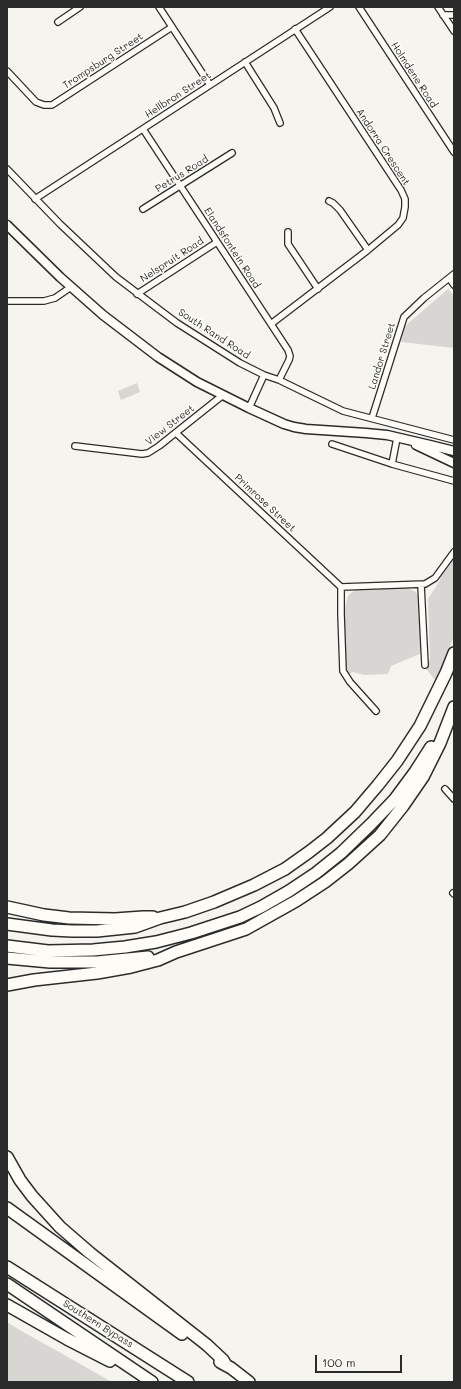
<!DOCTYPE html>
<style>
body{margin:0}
#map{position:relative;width:461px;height:1389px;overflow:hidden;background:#f5f4ef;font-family:Mali,sans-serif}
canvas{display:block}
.frame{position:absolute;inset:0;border:8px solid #2b2b2b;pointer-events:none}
.scale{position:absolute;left:315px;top:1355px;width:87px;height:18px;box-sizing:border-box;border:2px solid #2b2b2b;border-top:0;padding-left:5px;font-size:12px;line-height:14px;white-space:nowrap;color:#2b2b2b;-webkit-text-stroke:3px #fdfcf7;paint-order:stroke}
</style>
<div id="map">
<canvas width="461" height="1389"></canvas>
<div class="frame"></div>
<div class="scale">100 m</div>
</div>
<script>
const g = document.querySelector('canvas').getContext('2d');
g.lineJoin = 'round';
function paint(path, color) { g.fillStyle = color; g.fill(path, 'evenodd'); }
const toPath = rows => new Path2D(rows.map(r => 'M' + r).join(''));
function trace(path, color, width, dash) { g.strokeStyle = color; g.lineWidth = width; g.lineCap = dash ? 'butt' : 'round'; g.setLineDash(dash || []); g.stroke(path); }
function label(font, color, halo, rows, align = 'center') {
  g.font = font + ' Mali,sans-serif'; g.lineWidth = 3; g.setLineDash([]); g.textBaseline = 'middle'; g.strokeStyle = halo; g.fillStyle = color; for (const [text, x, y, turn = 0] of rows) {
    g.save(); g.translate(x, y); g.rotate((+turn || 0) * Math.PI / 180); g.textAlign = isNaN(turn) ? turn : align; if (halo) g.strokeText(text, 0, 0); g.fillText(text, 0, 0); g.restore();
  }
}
const green = toPath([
 [448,289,454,296,454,348,401,342,404,327],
 [137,383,140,392,121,400,118,391],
 [454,558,454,636,436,681,426,669,426,665,430,659,428,599,440,580,441,576],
 [407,588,416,592,420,599,422,653,391,666,388,674,364,675,353,672,349,674,346,665,344,611,348,596,352,592,357,590],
 [7,1322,18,1329,112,1382,7,1382]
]);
const street = toPath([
 [159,7,210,85],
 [359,7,454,152],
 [438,7,454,31],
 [443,15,454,15],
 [58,22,80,7],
 [245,62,274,108,280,123],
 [7,71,36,102,44,105,52,105,172,27],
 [143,129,288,350,290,356,289,360,279,380],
 [7,169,60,224,116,277,177,323,240,363,264,375,279,380,343,411,454,440],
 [35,199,330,7],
 [329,201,333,203,340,210,368,250],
 [143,209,232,153],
 [288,232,288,244,318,289],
 [449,278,454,285],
 [137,294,217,242],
 [7,301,44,301,55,298,71,287],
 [271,324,368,250,398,225,403,218,405,207,405,199,401,190,295,29],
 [249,408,264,375],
 [372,418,404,317,424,298,454,274],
 [176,433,341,587,425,584,435,578,454,552],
 [332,444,392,464,454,481],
 [75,446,142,454,148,453,159,446,223,395],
 [392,464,397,438],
 [421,585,425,665],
 [341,587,341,614,343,671,350,682,376,711],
 [445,789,454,799],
 [453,893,454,894]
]);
const secondary = toPath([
 [7,225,60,277,103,315,158,357,197,382,249,408,284,424,294,427,306,429,366,433,387,435,430,445,454,451],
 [416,445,454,463]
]);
const highway = toPath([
 [7,907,44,915,69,918,115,919,143,917,153,917],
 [7,924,52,930,72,931,97,931,135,927,160,918,185,912,214,902,254,885,285,869,309,852,327,838,355,812,378,785,397,761,420,726,446,673,454,653],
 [7,946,48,951,93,950,125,947,156,942,191,933,240,917,261,907,289,891,316,873,341,853,371,824,395,799,415,772,431,747],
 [7,958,50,962,97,962,148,957],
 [7,985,34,980,97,973,131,967,158,960,176,952,246,929,296,901,325,882,348,864,380,835,403,806,423,777,440,743,454,707],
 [7,1157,20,1180,32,1196,60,1227,90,1253,207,1345,223,1360,226,1365],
 [7,1208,182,1334],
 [7,1267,188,1382],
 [7,1284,152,1382],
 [7,1305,67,1339,110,1361],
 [220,1362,231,1368,249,1382]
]);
const streetNames = [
 ["Trompsburg Street",103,61,-33],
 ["Holmdene Road",414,75,57],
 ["Hellbron Street",178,95,-33],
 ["Andorra Crescent",383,147,57],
 ["Petrus Road",182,174,-32],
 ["Elandsfontein Road",232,248,57],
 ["Nelspruit Road",172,260,-33],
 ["South Rand Road",214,334,33],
 ["Landor Street",382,356,-73],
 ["View Street",170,425,-38],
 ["Primrose Street",265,503,43],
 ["Southern Bypass",98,1324,32]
];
paint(green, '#d7d6d2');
trace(street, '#2b2b2b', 8);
trace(secondary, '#2b2b2b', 11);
trace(highway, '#2b2b2b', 14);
trace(street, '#fdfcf7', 5.5);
trace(secondary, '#fdfcf7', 8);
trace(highway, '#fdfcf7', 11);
label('10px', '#2b2b2b', '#fdfcf7', streetNames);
</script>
